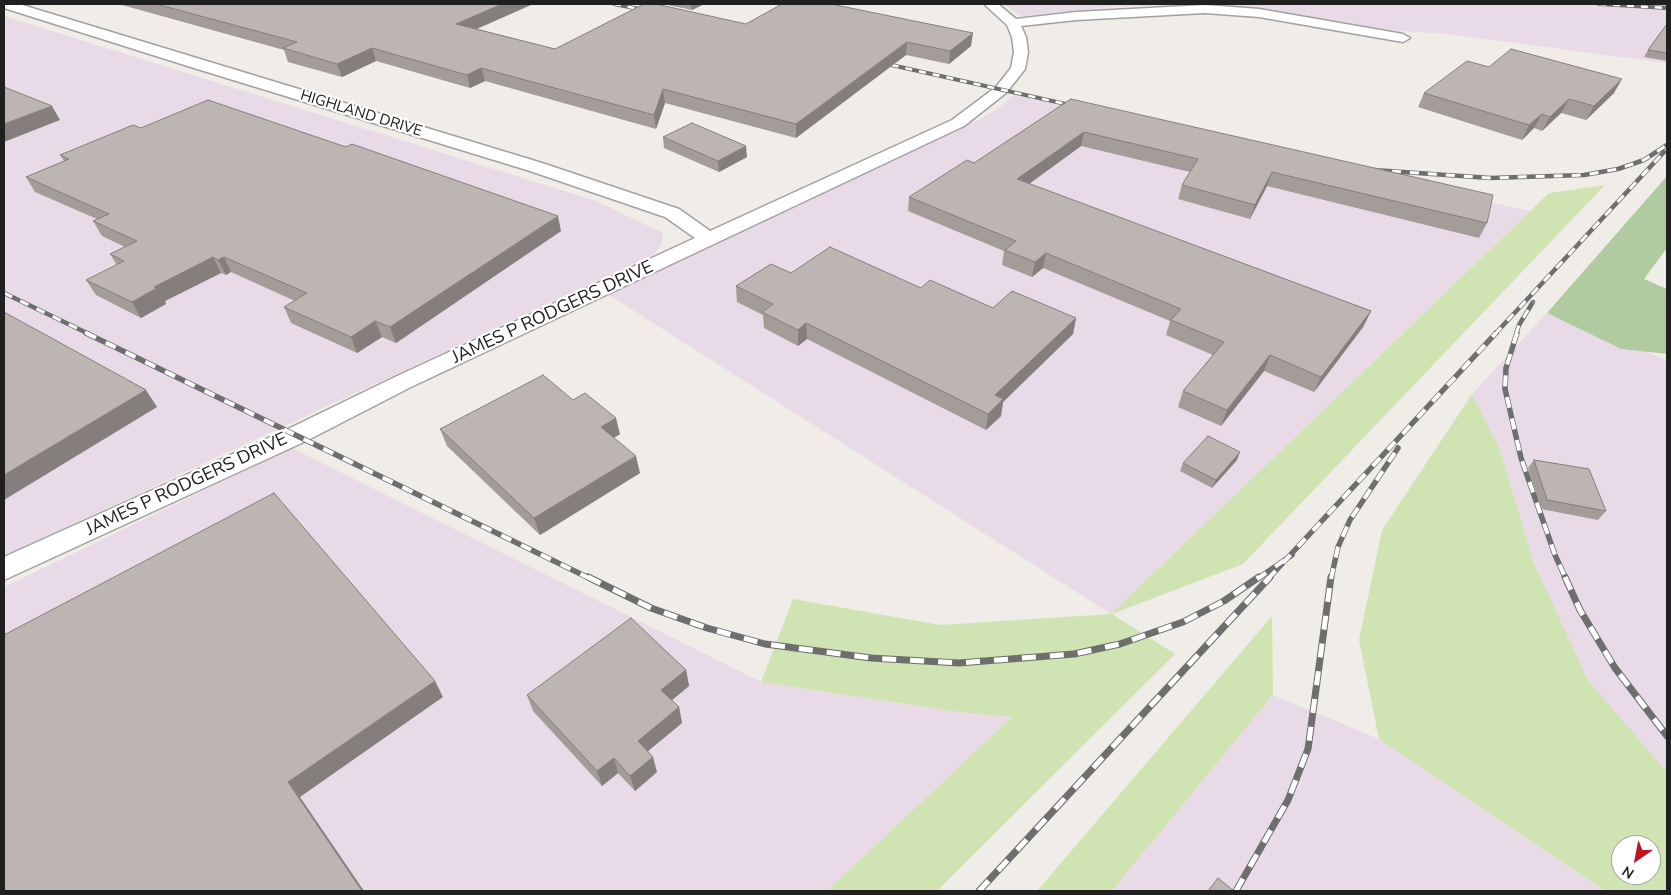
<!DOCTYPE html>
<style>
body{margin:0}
#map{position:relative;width:1671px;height:895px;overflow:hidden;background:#f0ece8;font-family:"Nunito Sans",sans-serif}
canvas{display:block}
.frame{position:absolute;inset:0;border:5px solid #202020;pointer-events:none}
.north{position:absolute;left:1611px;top:835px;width:50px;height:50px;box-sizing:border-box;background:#fff;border:1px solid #a6a6a6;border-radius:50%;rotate:213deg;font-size:14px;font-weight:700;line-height:20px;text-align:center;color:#202020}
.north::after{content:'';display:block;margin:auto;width:18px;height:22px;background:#bd1424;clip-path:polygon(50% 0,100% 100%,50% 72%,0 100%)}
</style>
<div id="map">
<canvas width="1671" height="895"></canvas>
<div class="frame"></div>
<div class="north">N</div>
</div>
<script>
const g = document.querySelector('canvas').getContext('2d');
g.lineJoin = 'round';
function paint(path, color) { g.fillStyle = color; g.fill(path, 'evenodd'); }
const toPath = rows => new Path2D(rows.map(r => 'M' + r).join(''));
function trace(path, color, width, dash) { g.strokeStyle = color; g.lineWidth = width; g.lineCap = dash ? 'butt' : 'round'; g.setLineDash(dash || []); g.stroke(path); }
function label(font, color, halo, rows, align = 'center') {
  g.font = font + ' "Nunito Sans",sans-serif'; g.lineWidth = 4.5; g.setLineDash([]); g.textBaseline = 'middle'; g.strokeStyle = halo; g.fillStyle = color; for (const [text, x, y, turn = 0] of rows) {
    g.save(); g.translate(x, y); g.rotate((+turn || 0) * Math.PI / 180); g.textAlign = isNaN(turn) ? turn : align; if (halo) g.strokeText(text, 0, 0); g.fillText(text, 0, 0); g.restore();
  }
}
const industrial = toPath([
 [1003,4,1667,4,1667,63,1447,34,1374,29,1262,10,1190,5,1111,7,1021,16],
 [4,16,596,201,663,233,662,244,653,255,4,556],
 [1014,95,1530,211,1111,614,609,295,980,119,996,110],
 [1547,313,1621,349,1645,351,1667,361,1667,772,1588,681,1534,563,1501,452,1472,394],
 [292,448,761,682,959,712,1013,717,827,891,4,891,4,587],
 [1273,695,1379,739,1605,891,1112,891]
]);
const grass = toPath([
 [1605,185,1243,564,1112,614,1175,654,937,891,827,891,1012,717,959,712,761,682,793,599,940,625,1111,614,1549,193],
 [1472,394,1501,452,1534,563,1588,680,1667,772,1667,891,1605,891,1379,739,1359,640,1382,530],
 [1621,845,1651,845,1651,875,1621,875],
 [1272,616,1273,695,1112,891,1037,891]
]);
const forest = toPath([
 [1667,176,1667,248,1644,279,1667,289,1667,354,1621,349,1547,313]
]);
const street = toPath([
 [4,4,19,4,542,163,679,209,710,231,952,120,996,87,1011,68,1014,52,1012,37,1007,25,984,4,998,4,1016,19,1076,12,1205,5,1259,9,1403,34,1410,38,1403,42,1259,17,1205,13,1076,20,1021,26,1026,37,1028,52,1025,69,1006,93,964,126,411,387,306,441,4,580,4,557,288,429,395,377,695,238,665,217,530,171,194,68,4,8,4,4]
]);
const railFar3 = toPath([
 [614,4,649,11],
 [1599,4,1667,8],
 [878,62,1079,107]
]);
const railFar2 = toPath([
 [1374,170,1490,178,1584,175,1618,169,1644,160,1667,145],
 [4,293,89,334],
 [1495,334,1664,152],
 [1516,334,1519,325,1533,302]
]);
const railFar1 = toPath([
 [86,333,591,579],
 [1517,333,1506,368,1505,389,1521,458,1555,555,1566,579],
 [1257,579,1292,555],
 [1268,579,1496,333],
 [1331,579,1338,547,1350,520,1398,448]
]);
const rail = toPath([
 [588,577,651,608,707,628,765,644,871,658,959,663,1074,654,1120,644,1183,622,1224,601,1259,577],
 [1565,577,1580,610,1615,668,1667,736],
 [979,891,1270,577],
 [1236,891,1288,800,1308,749,1331,577]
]);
const wall = toPath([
 [122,4,533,4,477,29,555,49,746,24,971,46,949,64,906,55,796,138,665,103,656,129,485,81,470,88,376,61,342,77,288,62,284,50,122,5],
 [663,4,704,4,692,10],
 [1667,24,1667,61,1644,57,1648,50],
 [1489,67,1614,93,1586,120,1561,113,1542,131,1534,128,1522,140,1418,107,1424,93],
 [1071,99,1487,223,1479,238,1267,186,1250,219,1178,199,1182,185,1190,172,1081,146,1029,184,1371,311,1363,327,1314,392,1264,371,1221,426,1178,407,1183,391,1213,355,1166,335,1170,321,1043,268,1032,277,1002,265,1004,251,908,211,909,197,974,163],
 [141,128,561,231,396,343,382,337,357,353,291,323,284,307,295,301,231,272,226,275,221,273,165,301,166,304,141,318,96,295,86,280,117,265,110,254,125,247,102,236,93,221,97,219,35,192,26,177,64,161,60,155],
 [663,137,747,157,719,172,664,148],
 [791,273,921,288,993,308,1076,318,1073,334,1003,402,1001,416,986,430,807,339,798,346,764,328,763,315,737,302,736,286],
 [573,400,620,434,614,438,640,473,540,535,447,446,440,429],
 [1237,460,1212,488,1180,471,1183,463],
 [1534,460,1606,511,1598,520,1541,509,1528,468],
 [686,670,689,686,672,700,679,707,682,723,648,751,657,772,635,791,618,773,602,786,533,711,527,695]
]);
const shadedWall = toPath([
 [502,4,533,4,460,36,456,24],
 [691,4,704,4,692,10],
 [973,33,971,46,949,64,950,51],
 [907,42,906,55,796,138,796,124],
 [372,48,376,61,342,77,337,64],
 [481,68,485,81,470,88,467,75],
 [1622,79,1614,93,1586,120,1594,106],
 [663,89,665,103,656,129,654,115],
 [1569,99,1561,113,1542,131,1550,117],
 [52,106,60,120,4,142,4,124],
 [1542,114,1534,128,1522,140,1529,125],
 [1084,132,1081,146,1015,194,1017,179],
 [746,146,747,157,719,172,718,161],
 [1272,172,1267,186,1250,219,1255,205],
 [558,216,561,231,396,343,390,327],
 [1046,253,1043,268,1032,277,1035,262],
 [213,257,221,273,165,301,166,304,141,318,132,302,154,287],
 [224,257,231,272,226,275,218,260],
 [1371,311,1363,327,1314,392,1321,377],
 [1076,318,1073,334,1003,402,1001,416,986,430,988,414,995,395],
 [375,321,382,337,357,353,351,337],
 [806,323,807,339,798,346,798,330],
 [1270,355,1264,371,1221,426,1227,410],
 [146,390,157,407,4,500,4,475],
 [616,418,620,434,604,443,601,427],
 [1240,452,1237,460,1212,488,1216,480],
 [636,456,640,473,540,535,534,518],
 [686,670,689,686,665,706,661,690],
 [435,681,443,697,300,797,364,891,362,891,288,782],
 [679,707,682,723,642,756,638,741],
 [653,757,657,772,635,791,630,776],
 [614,758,618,773,602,786,597,771]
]);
const building = toPath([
 [156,4,502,4,456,24,555,49,644,4,656,4,746,24,782,4,831,4,973,33,950,51,907,42,796,124,663,89,654,115,481,68,467,75,372,48,337,64,283,48,297,42,156,4],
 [1667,24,1667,53,1648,50,1667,24],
 [1511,49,1622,79,1594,106,1569,99,1550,117,1542,114,1529,125,1424,93,1467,61,1489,67,1511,49],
 [4,87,52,106,4,124,4,87],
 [1071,99,1493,195,1487,223,1272,172,1255,205,1182,185,1198,159,1084,132,1017,179,1371,311,1321,377,1270,355,1227,410,1183,391,1224,342,1171,320,1181,309,1046,253,1035,262,1005,250,1016,241,909,197,967,160,974,163,1071,99],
 [208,100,346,147,352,144,558,216,390,327,375,321,351,337,284,307,307,293,224,257,218,260,213,257,154,287,157,288,132,302,86,280,124,261,110,254,137,241,93,221,109,214,26,177,69,159,60,155,133,125,141,128,208,100],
 [692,123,746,146,718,161,663,137,692,123],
 [830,247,921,288,930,280,993,308,1012,291,1076,318,995,395,1003,399,988,414,806,323,798,330,762,312,773,304,736,286,771,264,791,273,830,247],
 [4,312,146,390,4,475,4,312],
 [543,375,573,400,585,393,616,418,601,427,636,456,534,518,440,429,543,375],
 [1208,436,1240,452,1216,480,1183,463,1208,436],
 [1534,460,1589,469,1606,511,1547,500,1534,460],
 [274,493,435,681,288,782,362,891,4,891,4,635,274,493],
 [631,618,686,670,661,690,679,707,638,741,653,757,630,776,614,758,597,771,527,695,631,618],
 [1218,878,1234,891,1208,891,1218,878]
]);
const farStreetnames = [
 ["HIGHLAND DRIVE",361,114,17]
];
const streetNames = [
 ["JAMES P RODGERS DRIVE",553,313,-25],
 ["JAMES P RODGERS DRIVE",187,485,-25]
];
paint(industrial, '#e8dbe7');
paint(grass, '#d0e4b3');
paint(forest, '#b1cba1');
trace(street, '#a1a1a1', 3);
paint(street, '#fff');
trace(railFar3, '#6e6e6e', 4);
trace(railFar2, '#6e6e6e', 4.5);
trace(railFar1, '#6e6e6e', 5.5);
trace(rail, '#6e6e6e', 7);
trace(railFar3, '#fff', 2.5, [7]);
trace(railFar2, '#fff', 3, [9]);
trace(railFar1, '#fff', 4, [11]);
trace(rail, '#fff', 5, [14]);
paint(wall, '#a39c98');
paint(shadedWall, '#847f7c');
paint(building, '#bdb5b1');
trace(building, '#847f7c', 1);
label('15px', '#202020', '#fff', farStreetnames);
label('18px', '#202020', '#fff', streetNames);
</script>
